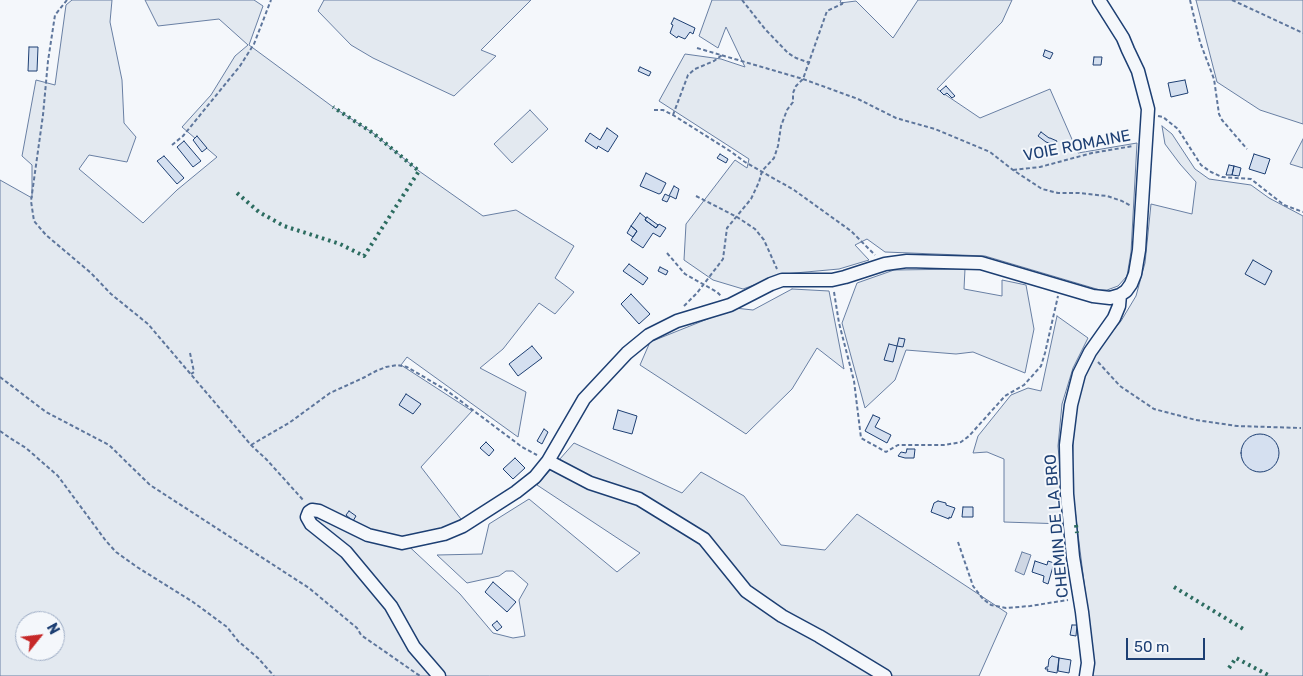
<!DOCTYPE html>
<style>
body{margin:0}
#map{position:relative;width:1303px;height:676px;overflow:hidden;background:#f4f7fb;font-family:Rubik,sans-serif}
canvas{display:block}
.north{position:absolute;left:15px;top:611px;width:50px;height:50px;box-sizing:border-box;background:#f4f7fb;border:1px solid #9eadc5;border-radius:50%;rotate:61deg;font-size:14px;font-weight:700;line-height:20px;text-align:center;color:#1d3f73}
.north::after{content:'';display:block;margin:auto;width:18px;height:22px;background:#c62828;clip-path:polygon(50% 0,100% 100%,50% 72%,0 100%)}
.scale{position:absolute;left:1126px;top:638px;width:79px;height:22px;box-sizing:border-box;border:2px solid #1d3f73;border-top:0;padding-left:6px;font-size:15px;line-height:18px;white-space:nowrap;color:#1d3f73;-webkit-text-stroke:4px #f4f7fb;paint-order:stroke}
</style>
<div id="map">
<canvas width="1303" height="676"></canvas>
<div class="north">N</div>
<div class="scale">50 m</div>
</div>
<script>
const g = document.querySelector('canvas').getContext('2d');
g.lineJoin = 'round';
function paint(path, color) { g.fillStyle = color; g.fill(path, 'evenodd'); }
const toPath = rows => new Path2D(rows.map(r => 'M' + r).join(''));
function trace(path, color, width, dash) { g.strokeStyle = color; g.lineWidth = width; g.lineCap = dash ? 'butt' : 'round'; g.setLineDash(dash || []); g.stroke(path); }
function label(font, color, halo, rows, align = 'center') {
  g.font = font + ' Rubik,sans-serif'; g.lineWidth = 4; g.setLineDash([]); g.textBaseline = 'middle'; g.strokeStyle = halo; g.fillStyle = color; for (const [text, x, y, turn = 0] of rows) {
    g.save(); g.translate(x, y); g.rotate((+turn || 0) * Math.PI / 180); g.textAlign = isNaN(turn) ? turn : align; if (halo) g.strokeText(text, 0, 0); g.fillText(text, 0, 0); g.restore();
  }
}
const green = toPath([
 [72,0,112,0,110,22,122,80,124,123,136,137,127,162,89,155,79,169,143,223,177,190,217,157,182,127,211,95,235,56,248,45,219,19,158,26,145,0,254,0,263,6,249,45,333,107,373,133,419,171,483,216,516,210,574,246,555,278,574,292,555,314,539,303,503,349,480,368,526,392,518,437,407,357,401,365,472,411,421,467,461,519,441,533,401,539,460,594,493,633,513,638,525,636,519,600,528,584,513,571,506,571,499,576,467,583,437,555,482,554,489,524,529,499,617,572,640,553,537,485,574,443,682,493,701,472,744,496,781,545,825,550,857,514,1007,613,979,676,0,676,0,180,32,198,32,165,22,156,36,80,55,85,66,5,72,0],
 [25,621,55,621,55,651,25,651,25,621],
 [324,0,531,0,481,50,496,56,454,96,373,58,351,45,318,11,324,0],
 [712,0,841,0,840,3,856,1,893,38,918,0,1012,0,1002,22,937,89,980,118,1050,89,1078,153,1137,143,1131,252,1127,276,1118,286,1107,290,1100,290,985,256,885,252,867,239,855,245,869,260,839,269,784,274,743,289,713,280,684,260,686,224,735,160,747,168,749,159,659,101,685,54,721,59,745,67,726,27,718,48,699,36,712,0],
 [1196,0,1303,0,1303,124,1260,110,1217,82,1196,0],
 [530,110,548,129,512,163,494,144,530,110],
 [1162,126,1172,134,1195,169,1209,179,1251,185,1269,198,1303,216,1303,676,1093,676,1087,606,1072,486,1073,444,1076,406,1085,374,1100,347,1121,321,1136,296,1145,263,1151,204,1192,214,1196,182,1180,164,1165,144,1162,126],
 [1303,139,1303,168,1290,164,1303,139],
 [965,269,964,289,1002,296,1002,280,1026,285,1034,329,1025,373,973,352,956,354,906,350,895,380,865,408,842,323,857,283,894,270,965,269],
 [792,289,829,291,844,369,817,348,792,389,746,434,640,365,650,342,735,308,753,310,792,289],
 [1057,316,1088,338,1073,368,1062,404,1058,446,1065,524,1004,522,1004,459,987,452,973,453,978,436,1011,395,1028,388,1041,391,1057,316]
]);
const water = toPath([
 [1022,552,1031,555,1024,575,1015,571,1022,552]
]);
const building = toPath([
 [674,18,695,28,693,34,690,32,685,39,678,36,677,38,670,33,673,25,671,24,674,18],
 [29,47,38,47,37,71,28,71,29,47],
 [1045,50,1053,53,1050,59,1043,56,1045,50],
 [1094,57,1102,57,1101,65,1093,65,1094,57],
 [640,67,651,72,649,76,638,71,640,67],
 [1185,80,1188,93,1171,97,1168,83,1185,80],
 [946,86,955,96,952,98,947,93,944,95,940,91,946,86],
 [607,128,618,136,608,152,598,146,597,149,585,141,590,133,600,140,607,128],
 [1041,132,1049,138,1050,138,1057,141,1055,145,1046,142,1038,136,1041,132],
 [197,136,207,148,202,152,193,140,197,136],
 [184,141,201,161,193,167,177,147,184,141],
 [720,154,728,159,726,163,717,158,720,154],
 [1254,154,1270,159,1265,174,1249,169,1254,154],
 [164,156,184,178,177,184,157,161,164,156],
 [1229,165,1234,166,1232,175,1226,175,1229,165],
 [1234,166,1241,168,1239,176,1232,175,1234,166],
 [646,173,666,183,661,193,659,194,640,186,646,173],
 [674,186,679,189,676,199,670,196,667,202,662,200,665,194,669,196,674,186],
 [640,213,646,218,645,220,656,228,659,224,666,228,660,237,653,233,643,248,631,240,637,231,631,226,640,213],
 [647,217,658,225,656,228,645,220,647,217],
 [631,226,637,231,633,237,627,233,631,226],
 [1253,260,1272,271,1265,285,1245,274,1253,260],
 [629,264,648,278,643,285,623,271,629,264],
 [660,267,668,271,666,275,658,271,660,267],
 [631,294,650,314,639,324,621,304,631,294],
 [899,338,905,339,903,347,897,346,899,338],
 [889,344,897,346,893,362,884,360,889,344],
 [532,346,542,358,518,376,509,364,532,346],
 [406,394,421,404,413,414,399,405,406,394],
 [618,410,637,416,632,434,613,429,618,410],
 [873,415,880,418,875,427,891,435,887,443,865,431,873,415],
 [544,429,548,432,542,444,537,441,544,429],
 '1241 453a19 19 0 1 1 38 0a19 19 0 1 1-38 0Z',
 [486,442,494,450,489,456,480,448,486,442],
 [907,449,915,449,914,458,905,458,898,456,901,452,906,453,907,449],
 [515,458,525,468,513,479,503,469,515,458],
 [938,501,946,503,946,505,955,508,951,518,949,517,949,519,931,512,934,503,938,501],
 [963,507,973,507,973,517,962,517,963,507],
 [349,511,356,516,353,521,346,515,349,511],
 [1035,561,1047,565,1048,561,1054,563,1048,584,1043,582,1044,576,1032,572,1035,561],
 [493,582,516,602,507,612,485,592,493,582],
 [497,621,502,627,497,631,492,625,497,621],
 [1072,625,1077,625,1076,636,1070,635,1072,625],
 [1052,656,1059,658,1057,673,1047,671,1048,669,1045,669,1046,667,1048,667,1049,659,1052,656],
 [1059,658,1071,660,1069,673,1058,671,1059,658]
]);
const path = toPath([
 [67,0,55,15,48,61,43,115,31,201,34,221,46,235,91,273,111,294,148,324,251,445,267,460,304,501],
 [742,0,765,29,788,53,796,58,810,63],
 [1190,0,1200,42,1214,79,1219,114,1222,120,1247,149],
 [1232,0,1303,33],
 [697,48,803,79,858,99,896,118,935,129,990,152,1013,170,1042,189,1058,193,1079,193,1107,196,1122,201,1131,206],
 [654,110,663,110,673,115,730,151,745,162,794,190,851,231,875,255],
 [673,115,688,75,695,69,714,61,722,55],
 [1158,116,1163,117,1178,129,1201,165,1211,172,1222,177,1251,179,1284,205,1303,212],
 [172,145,183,136,240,66,254,44,271,0],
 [1013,170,1040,167,1092,153,1133,146],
 [696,196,737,217,755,229,764,240,777,269],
 [667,253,685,274,717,292,721,296],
 [834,292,839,323,854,381,861,438,886,452,898,445,945,445,961,442,969,436,1005,396,1024,385,1041,366,1045,353,1058,296],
 [684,306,697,293,723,259,727,228,751,199,759,182,762,171,774,158,778,146,781,126,787,110,793,102,793,93,796,86,803,79,827,11,842,4,844,0],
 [190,353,194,372,191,374],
 [1098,362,1120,386,1154,409,1196,420,1237,426,1301,428],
 [0,377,46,412,109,445,150,485,309,588,357,628,361,635,420,676],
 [0,431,10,438,26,448,58,476,106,541,116,552,137,567,193,602,227,627,238,641,258,658,274,676],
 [251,445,289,423,330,393,363,378,376,371,386,367,397,365,407,367,446,390,522,447,537,455],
 [958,542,973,586,983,599,991,605,1006,608,1030,606,1068,600]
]);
const minor = toPath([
 [548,461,590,483,639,499,704,539,746,591,782,616,819,636,885,676],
 [439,676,414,647,391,606,346,552,311,524,307,517,309,512,312,510,319,511,368,535,402,543,444,534,463,526,516,492,535,477,548,461,584,399,627,353,649,335,677,321,730,305,771,284,782,280,832,280,845,277,885,264,907,261,981,263,1093,296,1110,298,1120,295,1126,291,1131,284,1135,274,1139,250,1148,109,1138,71,1128,50,1123,38,1099,0],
 [1086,676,1088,663,1082,612,1073,557,1067,494,1066,445,1071,405,1079,374,1090,352,1114,318,1119,306,1120,295]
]);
const hedge = toPath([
 [237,193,259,212,284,226,340,244,364,256,419,171,373,133,333,107],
 [1076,525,1077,533],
 [1174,587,1245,630],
 [1229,668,1236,658,1270,676]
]);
const streetNames = [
 ["VOIE ROMAINE",1077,146,-11],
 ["CHEMIN DE LA BRO",1057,526,-95]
];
paint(green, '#e3e9f0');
trace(green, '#687fa3', 1);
paint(water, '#cfd7e4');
trace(water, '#687fa3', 1);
paint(building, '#d5e0f0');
trace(building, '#1d3f73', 1);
trace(minor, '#1d3f73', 15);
trace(path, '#5e769c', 2, [4, 2.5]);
trace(minor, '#f4f7fb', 12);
trace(hedge, '#2c6c60', 4, [2.5, 4]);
label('16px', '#1d3f73', '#f4f7fb', streetNames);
</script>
